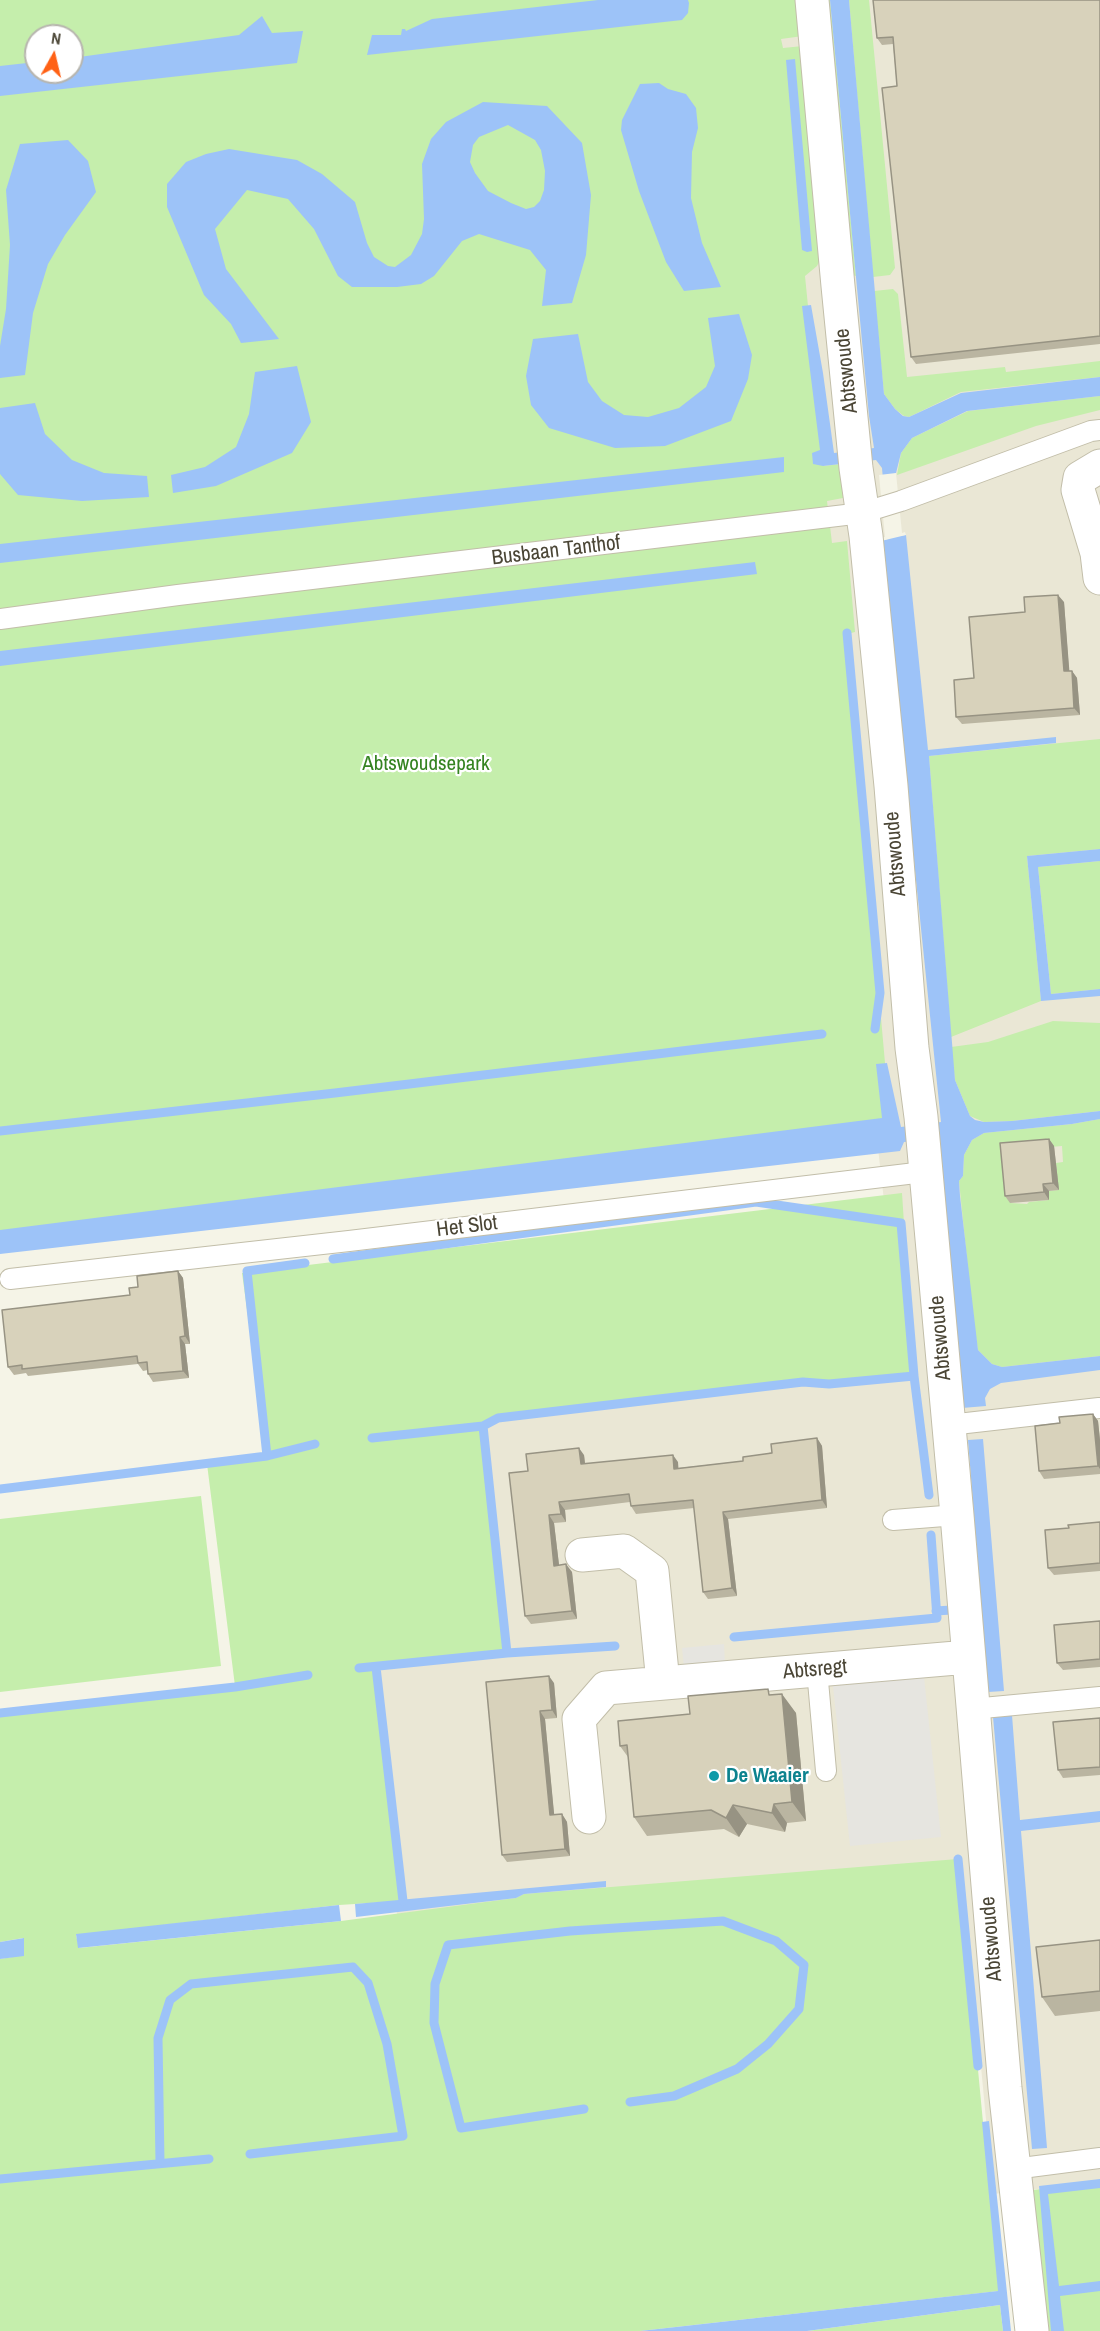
<!DOCTYPE html>
<style>
body{margin:0}
#map{position:relative;width:1100px;height:2331px;overflow:hidden;background:#f5f4e7;font-family:"Archivo Narrow",sans-serif}
canvas{display:block}
.north{position:absolute;left:24px;top:24px;width:60px;height:60px;box-sizing:border-box;background:#fff;border:2px solid #b7b5ae;border-radius:50%;rotate:8deg;font-size:16px;font-weight:700;line-height:24px;text-align:center;color:#4a4535}
.north::after{content:'';display:block;margin:auto;width:21px;height:27px;background:#ff6115;clip-path:polygon(50% 0,100% 100%,50% 72%,0 100%)}
</style>
<div id="map">
<canvas width="1100" height="2331"></canvas>
<div class="north">N</div>
</div>
<script>
const g = document.querySelector('canvas').getContext('2d');
g.lineJoin = 'round';
function paint(path, color) { g.fillStyle = color; g.fill(path, 'evenodd'); }
const toPath = rows => new Path2D(rows.map(r => 'M' + r).join(''));
function trace(path, color, width, dash) { g.strokeStyle = color; g.lineWidth = width; g.lineCap = dash ? 'butt' : 'round'; g.setLineDash(dash || []); g.stroke(path); }
function label(font, color, halo, rows, align = 'center') {
  g.font = font + ' "Archivo Narrow",sans-serif'; g.lineWidth = 4.5; g.setLineDash([]); g.textBaseline = 'middle'; g.strokeStyle = halo; g.fillStyle = color; for (const [text, x, y, turn = 0] of rows) {
    g.save(); g.translate(x, y); g.rotate((+turn || 0) * Math.PI / 180); g.textAlign = isNaN(turn) ? turn : align; if (halo) g.strokeText(text, 0, 0); g.fillText(text, 0, 0); g.restore();
  }
}
const residential = toPath([
 [0,0,1100,0,1100,2182,993,2194,962,1865,398,1925,369,1651,469,1409,902,1357,859,983,0,1082],
 [36,36,72,36,72,72,36,72]
]);
const green = toPath([
 [0,0,801,0,803,36,781,39,783,48,803,46,821,258,817,266,805,276,824,466,840,464,843,498,827,501,832,543,847,541,855,632,847,634,892,1142,0,1243],
 [36,36,72,36,72,72,36,72],
 [821,0,830,0,856,276,847,273],
 [849,0,869,0,895,268,890,275,873,277],
 [893,289,898,294,907,377,1005,367,1006,372,1100,361,1100,377,961,392,909,417,904,416,895,409,884,394,874,291],
 [1100,396,1100,410,1036,426,897,475,901,453,912,438,968,411],
 [1100,739,1100,849,1027,856,1041,1001,951,1037,929,756],
 [1100,861,1100,989,1051,994,1038,867],
 [1053,1021,1100,1023,1100,1111,1012,1121,984,1122,970,1116,955,1080,951,1047,988,1042],
 [1100,1119,1100,1356,1002,1367,992,1364,978,1350,973,1319,959,1181,963,1176,964,1155,972,1140,984,1133,1072,1124],
 [1062,1146,1063,1162,1056,1163,1058,1190,1049,1191,1049,1200,1029,1202,1027,1204,1010,1203,1005,1151],
 [902,1193,914,1376,829,1384,803,1382,498,1418,483,1426,507,1653,376,1667,403,1901,339,1905,76,1935,79,1948,341,1921,516,1898,524,1894,958,1859,999,2291,640,2331,0,2331,0,1959,24,1955,23,1938,0,1942,0,1713,235,1686,207,1464,267,1456,242,1273],
 [201,1496,221,1666,0,1692,0,1519],
 [1100,2182,1100,2331,1049,2331,1033,2190],
 [1000,2305,1003,2331,807,2331]
]);
const parking = toPath([
 [724,1644,725,1664,684,1668,682,1648],
 [924,1677,941,1837,850,1846,833,1686]
]);
const water = toPath([
 [598,0,688,0,689,3,688,13,682,20,367,55,372,35,401,35,402,29,405,29,406,31,432,19],
 [830,0,849,0,884,394,895,409,903,416,909,417,961,393,1100,377,1100,396,967,411,912,438,901,453,896,473,894,474,899,536,906,535,928,750,1056,737,1056,743,929,756,955,1080,970,1116,975,1120,984,1122,1012,1121,1100,1111,1100,1119,1072,1124,984,1133,972,1140,964,1155,963,1176,959,1181,960,1196,978,1350,992,1364,1002,1367,1100,1356,1100,1370,1001,1383,990,1389,985,1398,986,1406,962,1408,940,1139,904,1142,900,1151,0,1254,0,1230,882,1118,876,1064,887,1063,901,1127,941,1122,881,541,888,539,882,468,876,460,823,466,813,464,812,453,820,450,802,306,811,305,823,373,834,453,874,448,869,416],
 [262,16,272,33,303,31,297,63,0,96,0,66,36,62,36,72,72,72,72,58,239,35],
 [795,59,812,251,807,252,802,250,786,60],
 [659,83,668,89,686,94,696,108,698,128,692,152,691,198,702,243,721,287,684,291,666,262,639,191,621,130,622,120,640,84],
 [483,102,547,106,582,143,591,195,586,255,572,303,542,306,546,270,530,250,479,234,462,241,434,276,421,284,397,287,352,287,338,276,314,229,288,199,247,190,215,229,226,269,279,339,241,343,231,324,204,295,167,207,167,184,186,162,206,154,229,149,297,160,322,174,355,202,367,243,374,257,388,266,395,267,411,255,422,234,424,219,422,164,431,139,446,122],
 [508,125,535,140,541,150,545,171,544,190,540,201,534,207,526,209,511,203,488,191,475,173,470,162,473,145,479,137],
 [68,140,88,161,96,192,65,235,48,264,33,313,25,375,0,378,0,346,6,309,10,245,6,190,20,144],
 [739,314,752,355,748,379,731,421,665,446,615,448,549,428,531,405,526,376,533,339,578,334,588,382,602,401,624,415,648,417,679,408,706,387,715,366,708,318],
 [297,366,311,422,292,453,216,486,173,493,171,475,205,467,236,447,249,414,255,372],
 [35,403,45,434,72,460,104,473,147,476,149,497,82,501,18,495,0,474,0,408],
 [784,457,784,472,0,563,0,544],
 [755,562,757,574,0,666,0,651],
 [1100,849,1100,861,1038,867,1051,994,1100,989,1100,996,1041,1001,1027,856],
 [983,1439,1004,1691,988,1692,968,1440],
 [1012,1715,1020,1820,1100,1811,1100,1822,1021,1831,1047,2148,1032,2149,993,1717],
 [606,1881,606,1887,524,1894,516,1898,356,1917,355,1904],
 [339,1905,341,1921,78,1948,76,1934],
 [24,1938,24,1956,0,1959,0,1942],
 [989,2121,1011,2331,1003,2331,1000,2305,807,2331,640,2331,998,2291,982,2122],
 [1100,2179,1100,2188,1048,2194,1059,2286,1100,2281,1100,2291,1060,2296,1064,2331,1051,2331,1039,2186]
]);
const pier = toPath([
 [896,473,902,533,905,532,906,535,881,541,880,538,885,537,879,475]
]);
const stream = toPath([
 [847,633,880,993,875,1029],
 [0,1131,335,1093,822,1034],
 [333,1259,756,1202,901,1223,914,1376,829,1384,803,1382,498,1418,483,1426,372,1438],
 [914,1376,929,1495],
 [267,1456,247,1271,305,1263],
 [0,1489,267,1456,315,1444],
 [936,1611,981,1608],
 [734,1637,937,1618,931,1535],
 [507,1653,615,1646],
 [376,1667,403,1901],
 [359,1668,507,1653,483,1426],
 [0,1713,235,1687,308,1675],
 [958,1859,978,2066],
 [584,2109,461,2128,434,2023,435,1984,448,1945,570,1931,723,1921,776,1941,804,1965,799,2009,768,2044,737,2069,674,2096,630,2102],
 [160,2163,158,2038,170,2000,191,1984,353,1967,368,1983,387,2044,403,2136,250,2154],
 [0,2179,209,2159]
]);
const service = toPath([
 [0,619,178,595,862,513,901,501,1091,431,1100,430],
 [10,1279,349,1241,924,1172],
 [949,1425,1099,1408],
 [893,1520,957,1515],
 [817,1670,826,1771],
 [972,1709,1100,1697],
 [1014,2169,1100,2158]
]);
const minor = toPath([
 [812,0,838,286,856,468,866,536,891,786,912,1048,921,1117,957,1515,1005,2088,1032,2331],
 [1100,466,1080,478,1078,490,1097,553,1100,578],
 [582,1555,624,1551,652,1571,663,1683],
 [589,1817,579,1719,606,1688,968,1657]
]);
const wall = toPath([
 [1100,0,1100,344,916,364,911,357,897,86,893,44,882,45,877,38],
 [1064,602,1069,671,1072,671,1077,678,1080,715,962,724,956,717,974,678,1025,612],
 [1049,1139,1054,1146,1059,1190,1049,1191,1049,1200,1010,1203,1005,1196],
 [178,1271,183,1278,190,1344,185,1344,189,1378,153,1382,148,1374,148,1370,143,1371,138,1364,28,1376,26,1373,14,1375,8,1367,130,1295,138,1287],
 [1093,1414,1098,1421,1100,1440,1100,1474,1044,1479,1039,1471,1060,1423],
 [817,1438,822,1446,827,1508,728,1519,737,1596,708,1599,703,1592,694,1508,636,1514,631,1506,630,1502,565,1510,566,1522,554,1523,559,1565,572,1572,577,1619,531,1624,525,1616,528,1471,584,1455,585,1464,678,1462,678,1468,743,1461],
 [1100,1522,1100,1571,1054,1575,1048,1568,1069,1528],
 [1100,1621,1100,1667,1063,1670,1057,1663],
 [486,1682,554,1683,557,1718,545,1719,554,1815,562,1814,567,1822,570,1856,507,1862,502,1855],
 [772,1695,796,1713,806,1821,787,1823,785,1832,747,1824,739,1837,724,1829,647,1836,634,1817,628,1757,620,1746,690,1714],
 [1100,1718,1100,1775,1063,1778,1058,1770],
 [1100,1940,1100,2011,1055,2016,1042,1997]
]);
const shadedWall = toPath([
 [1058,595,1064,602,1070,679,1064,671],
 [1072,671,1077,678,1080,715,1074,708],
 [1049,1139,1054,1146,1059,1190,1053,1183],
 [1043,1184,1049,1191,1049,1200,1044,1192],
 [178,1271,183,1278,190,1344,185,1336],
 [180,1337,185,1344,189,1378,183,1371],
 [1093,1414,1098,1421,1100,1440,1100,1469,1098,1466],
 [817,1438,822,1446,827,1508,822,1500],
 [579,1448,584,1455,586,1472,581,1464],
 [673,1455,678,1462,679,1476,674,1469],
 [559,1502,565,1510,566,1522,561,1514],
 [723,1512,728,1519,737,1596,732,1588],
 [549,1515,554,1523,560,1573,554,1566],
 [566,1564,572,1572,577,1619,572,1611],
 [549,1676,554,1683,557,1718,552,1710],
 [782,1694,796,1713,806,1821,792,1802],
 [540,1711,545,1719,555,1823,550,1815],
 [774,1804,787,1823,785,1832,772,1813],
 [733,1805,747,1824,739,1837,726,1818],
 [562,1814,567,1822,570,1856,565,1849]
]);
const building = toPath([
 [873,0,1100,0,1100,336,911,357,882,88,897,86,893,37,877,38,873,0],
 [1058,595,1064,671,1072,671,1074,708,956,717,954,680,974,678,969,617,1025,612,1024,597,1058,595],
 [1049,1139,1053,1183,1043,1184,1044,1192,1005,1196,1000,1143,1049,1139],
 [178,1271,185,1336,180,1337,183,1371,148,1374,147,1362,138,1363,137,1356,22,1369,22,1365,8,1367,2,1310,130,1295,129,1288,138,1287,137,1276,178,1271],
 [1093,1414,1098,1466,1039,1471,1035,1426,1060,1423,1059,1417,1093,1414],
 [817,1438,822,1500,723,1512,732,1588,703,1592,693,1500,631,1506,629,1494,559,1502,561,1514,549,1515,554,1566,566,1564,572,1611,525,1616,509,1473,528,1471,526,1454,579,1448,581,1464,673,1455,674,1469,743,1461,743,1457,772,1453,771,1444,817,1438],
 [1100,1522,1100,1563,1048,1568,1045,1530,1069,1528,1068,1525,1100,1522],
 [1100,1621,1100,1659,1057,1663,1054,1625,1100,1621],
 [549,1676,552,1710,540,1711,550,1815,562,1814,565,1849,502,1855,486,1682,549,1676],
 [768,1689,769,1695,782,1694,792,1802,774,1804,772,1813,733,1805,726,1818,711,1810,634,1817,627,1745,620,1746,618,1721,690,1714,688,1696,768,1689],
 [1100,1718,1100,1767,1058,1770,1053,1722,1100,1718],
 [1100,1940,1100,1991,1042,1997,1036,1947,1100,1940]
]);
const markers = [
 [714,1776,6,"#0f9aa8"]
];
const streetNames = [
 ["Abtswoude",847,371,-96],
 ["Busbaan Tanthof",556,551,-7],
 ["Abtswoude",896,854,-95],
 ["Het Slot",467,1227,-7],
 ["Abtswoude",941,1338,-95],
 ["Abtsregt",815,1670,-5],
 ["Abtswoude",992,1939,-95]
];
const parkNames = [
 ["Abtswoudsepark",426,764]
];
const cultureNames = [
 ["De Waaier",726,1776]
];
paint(residential, '#eae7d5');
paint(green, '#c5eeac');
paint(parking, '#e6e5e0');
paint(water, '#9dc3f8');
paint(pier, '#f5f4e7');
trace(stream, '#9dc3f8', 9);
trace(service, '#c2bea9', 22);
trace(minor, '#c2bea9', 35);
trace(service, '#fff', 20);
trace(minor, '#fff', 33);
paint(wall, '#bab5a1');
paint(shadedWall, '#979383');
paint(building, '#d8d2bb');
trace(building, '#979383', 1.5);
for (const [x, y, r, color] of markers) { const dot = new Path2D(); dot.arc(x, y, r, 0, 2 * Math.PI); g.fillStyle = color; g.fill(dot); trace(dot, '#fff', 2); }
label('21px', '#4a4535', '#fff', streetNames);
label('21px', '#358321', '#fff', parkNames);
label('bold 21px', '#0d838f', '#fff', cultureNames, 'left');
</script>
